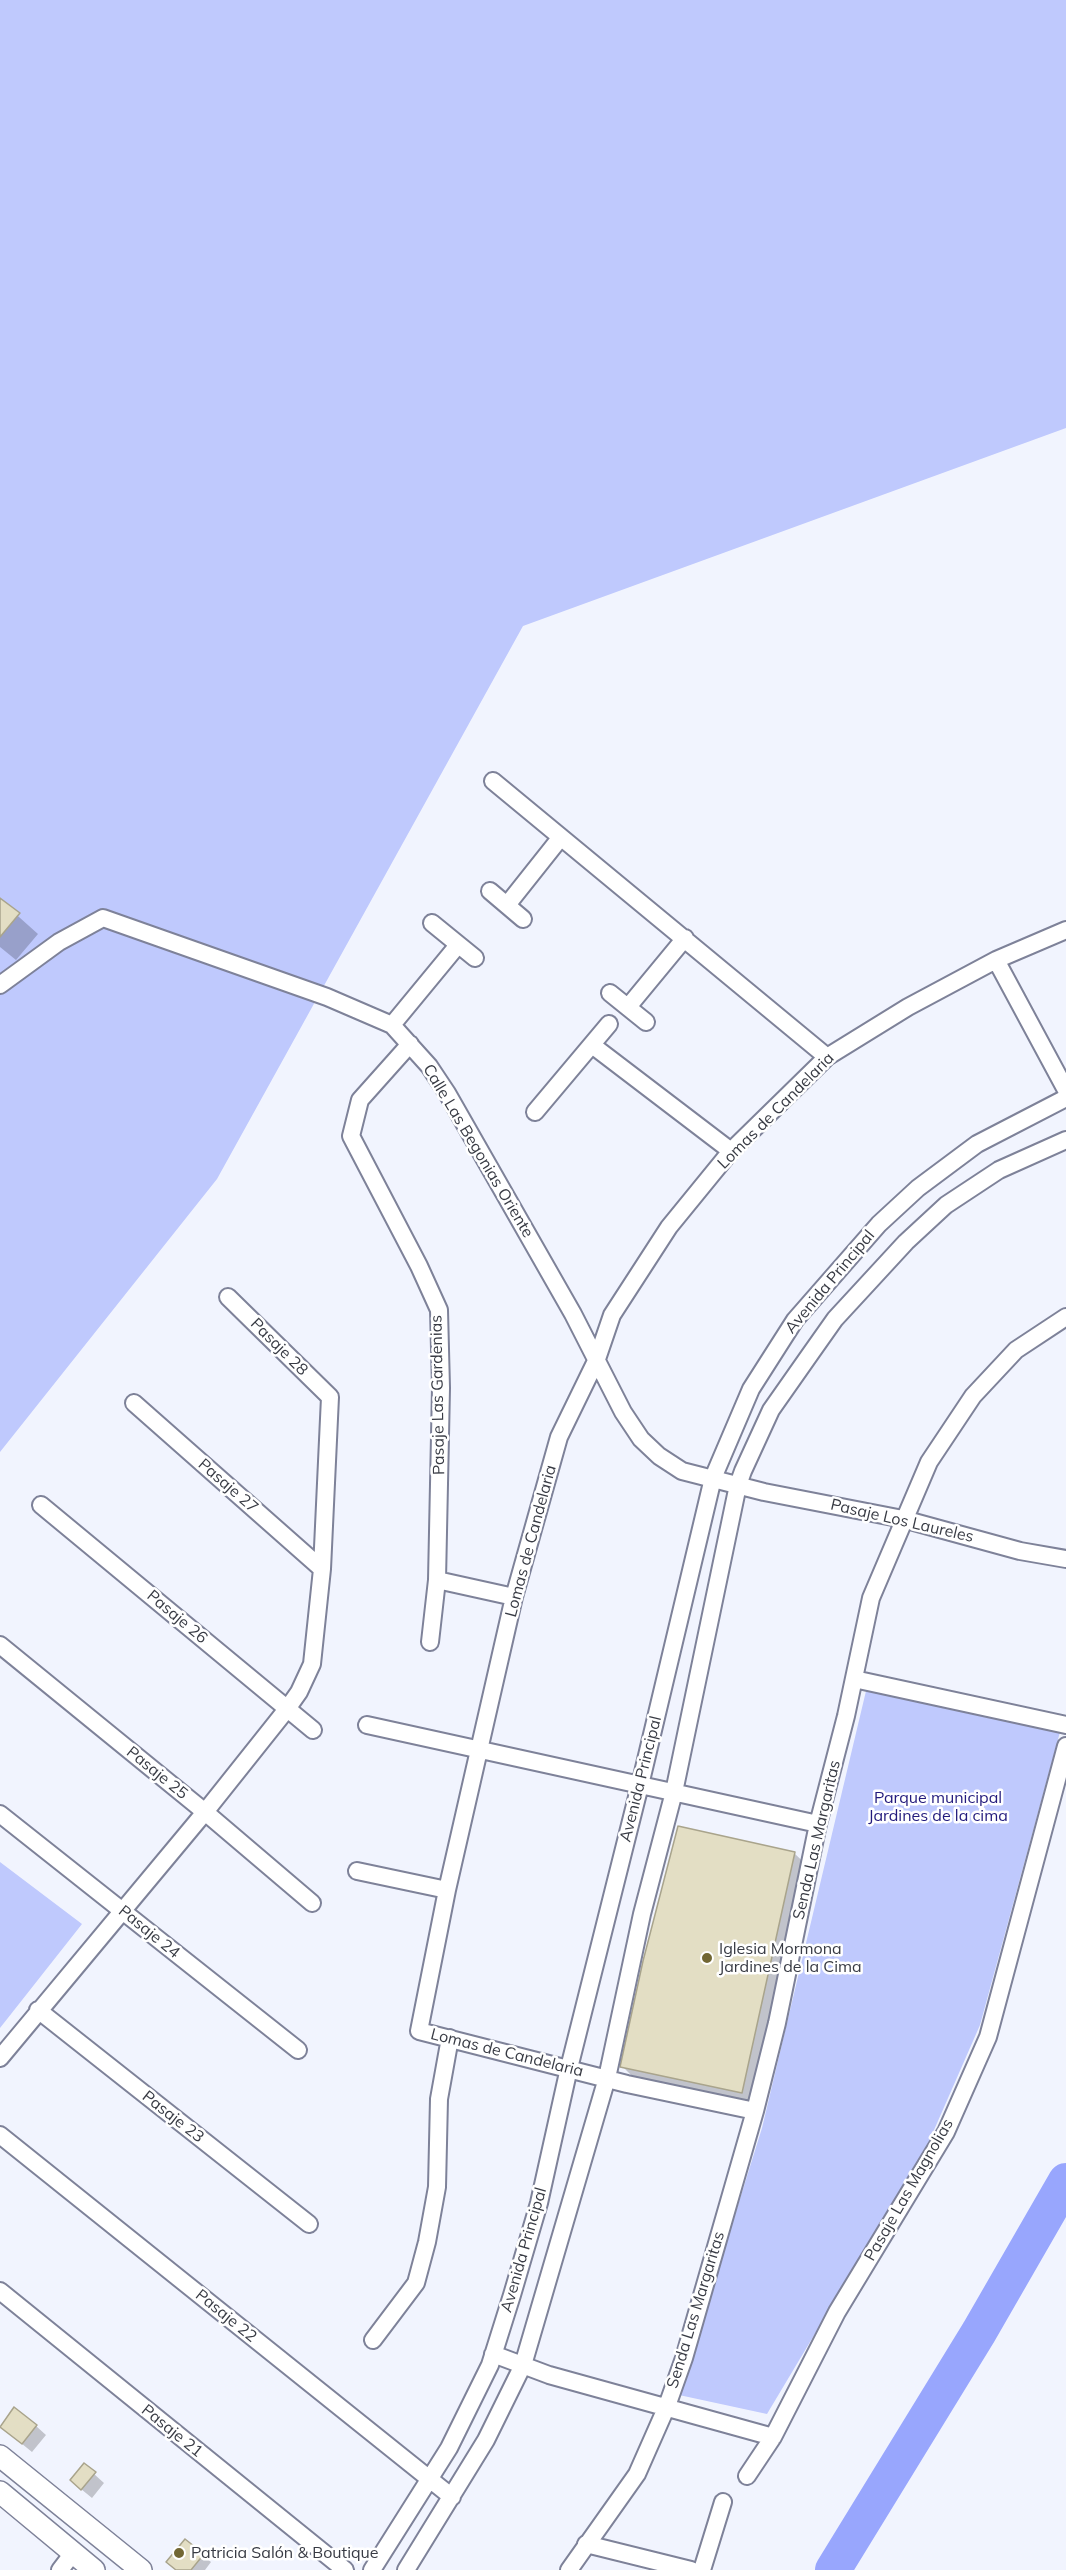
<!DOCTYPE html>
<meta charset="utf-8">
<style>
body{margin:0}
canvas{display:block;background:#f1f4fe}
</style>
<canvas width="1066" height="2570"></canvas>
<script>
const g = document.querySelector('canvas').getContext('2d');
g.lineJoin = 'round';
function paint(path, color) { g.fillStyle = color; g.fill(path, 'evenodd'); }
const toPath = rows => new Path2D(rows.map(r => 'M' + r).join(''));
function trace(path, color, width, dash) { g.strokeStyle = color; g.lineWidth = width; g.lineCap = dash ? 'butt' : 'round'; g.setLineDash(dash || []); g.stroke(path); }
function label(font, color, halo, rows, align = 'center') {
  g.font = font + ' Mulish,sans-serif'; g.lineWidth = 5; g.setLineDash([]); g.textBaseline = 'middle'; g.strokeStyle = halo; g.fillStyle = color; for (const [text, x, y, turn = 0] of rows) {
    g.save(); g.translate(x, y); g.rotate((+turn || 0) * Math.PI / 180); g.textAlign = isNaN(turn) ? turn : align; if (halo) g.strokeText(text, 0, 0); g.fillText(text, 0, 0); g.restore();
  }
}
const green = toPath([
 [0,0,1066,0,1066,428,523,626,217,1179,0,1452],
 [866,1691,1060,1732,980,2025,927,2146,767,2414,679,2395,762,2128],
 [0,1862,82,1924,0,2028]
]);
const shadow = toPath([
 [0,900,38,934,16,960,0,947],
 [794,1853,814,1872,761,2112,641,2085,622,2066],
 [36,2426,46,2435,32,2452,11,2435],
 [84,2465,104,2483,92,2498,81,2489],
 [203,2555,211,2562,205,2570,176,2570]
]);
const river = toPath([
 [833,2570,979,2332,1066,2181]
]);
const building = toPath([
 [0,898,20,913,0,937,0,898],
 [678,1826,795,1852,742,2093,620,2067,643,1961,678,1826],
 [14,2407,37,2425,22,2444,0,2427,14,2407],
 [84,2463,96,2472,81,2490,70,2480,84,2463],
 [185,2539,204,2554,191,2570,176,2570,166,2562,185,2539]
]);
const minor = toPath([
 [493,781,827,1057],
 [490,891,523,919],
 [507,905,561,837],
 [432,923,475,958],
 [996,960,1066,1090],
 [0,985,59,942,103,918,327,997,392,1025,429,1066,447,1093,573,1314,623,1412,641,1439,659,1456,682,1471,764,1492,903,1519,1020,1551,1066,1559],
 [610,993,646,1022],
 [628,1007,685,938],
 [392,1025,458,945],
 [410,1044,360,1100,351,1136,419,1266,439,1310,441,1388,437,1580,430,1642],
 [592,1045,731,1151],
 [535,1112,609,1024],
 [134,1403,322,1569],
 [41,1505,313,1730],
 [437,1580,514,1597],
 [0,1645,205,1812,312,1903],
 [854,1679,1066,1725],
 [367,1725,818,1824],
 [0,1814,298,2050],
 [357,1871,447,1890],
 [38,2010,309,2224],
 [0,2058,205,1812,287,1709,299,1692,312,1664,322,1569,330,1397,228,1297],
 [755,2111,627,2084,419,2031,447,1890,514,1597,559,1437,597,1359,612,1315,669,1227,731,1151,827,1057,908,1007,996,960,1066,930],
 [0,2135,452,2497],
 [0,2291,345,2570],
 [373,2340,416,2283,427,2242,437,2187,439,2099,450,2038],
 [493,2354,549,2375,773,2437],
 [747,2476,773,2437,837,2312,946,2132,988,2037,1066,1746],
 [586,2544,691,2570],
 [60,2570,73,2553],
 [372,2570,449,2448,490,2365,512,2295,539,2203,569,2068,640,1785,713,1478,751,1389,795,1320,879,1224,918,1188,977,1144,1066,1098],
 [406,2570,486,2440,523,2365,607,2078,642,1914,674,1792,738,1485,743,1471,771,1410,811,1353,835,1319,906,1242,946,1205,999,1170,1066,1140],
 [569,2570,637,2474,667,2406,684,2358,755,2111,777,2023,818,1824,846,1716,871,1598,929,1462,973,1396,1016,1350,1066,1317],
 [702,2570,723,2502]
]);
const tertiary = toPath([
 [0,2456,141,2570],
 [0,2492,94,2570]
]);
const markers = [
 [707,1958,6,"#726734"],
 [179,2553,6,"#726734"]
];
const streetNames = [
 ["Lomas de Candelaria",776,1111,-45],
 ["Calle Las Begonias Oriente",478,1151,59],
 ["Avenida Principal",830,1282,-50],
 ["Pasaje 28",279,1347,45],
 ["Pasaje Las Gardenias",438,1395,-91],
 ["Pasaje 27",228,1486,41],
 ["Pasaje Los Laureles",902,1521,13],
 ["Lomas de Candelaria",531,1541,-75],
 ["Pasaje 26",177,1617,40],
 ["Pasaje 25",157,1773,39],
 ["Avenida Principal",641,1779,-76],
 ["Senda Las Margaritas",817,1840,-77],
 ["Pasaje 24",149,1932,39],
 ["Lomas de Candelaria",507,2053,14],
 ["Pasaje 23",173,2117,38],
 ["Pasaje Las Magnolias",909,2190,-60],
 ["Avenida Principal",524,2250,-74],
 ["Senda Las Margaritas",696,2310,-73],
 ["Pasaje 22",226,2316,39],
 ["Pasaje 21",172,2431,39]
];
const parkNames = [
 ["Parque municipal",938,1798],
 ["Jardines de la cima",938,1816]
];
const poiNames = [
 ["Iglesia Mormona",719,1949],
 ["Jardines de la Cima",719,1967],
 ["Patricia Salón & Boutique",191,2553]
];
paint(green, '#bfc9fd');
paint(shadow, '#0003');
trace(river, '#98a6fd', 36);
paint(building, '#e3dec4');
trace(building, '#a9a48c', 1.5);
trace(minor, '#7e8299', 20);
trace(tertiary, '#7e8299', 24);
trace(minor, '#fff', 16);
trace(tertiary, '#fff', 21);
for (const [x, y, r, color] of markers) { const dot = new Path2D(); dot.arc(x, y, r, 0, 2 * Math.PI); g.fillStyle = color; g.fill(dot); trace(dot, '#fff', 2); }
label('16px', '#383b44', '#fff', streetNames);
label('16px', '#221a7c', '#fff', parkNames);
label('16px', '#383b44', '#fff', poiNames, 'left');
</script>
